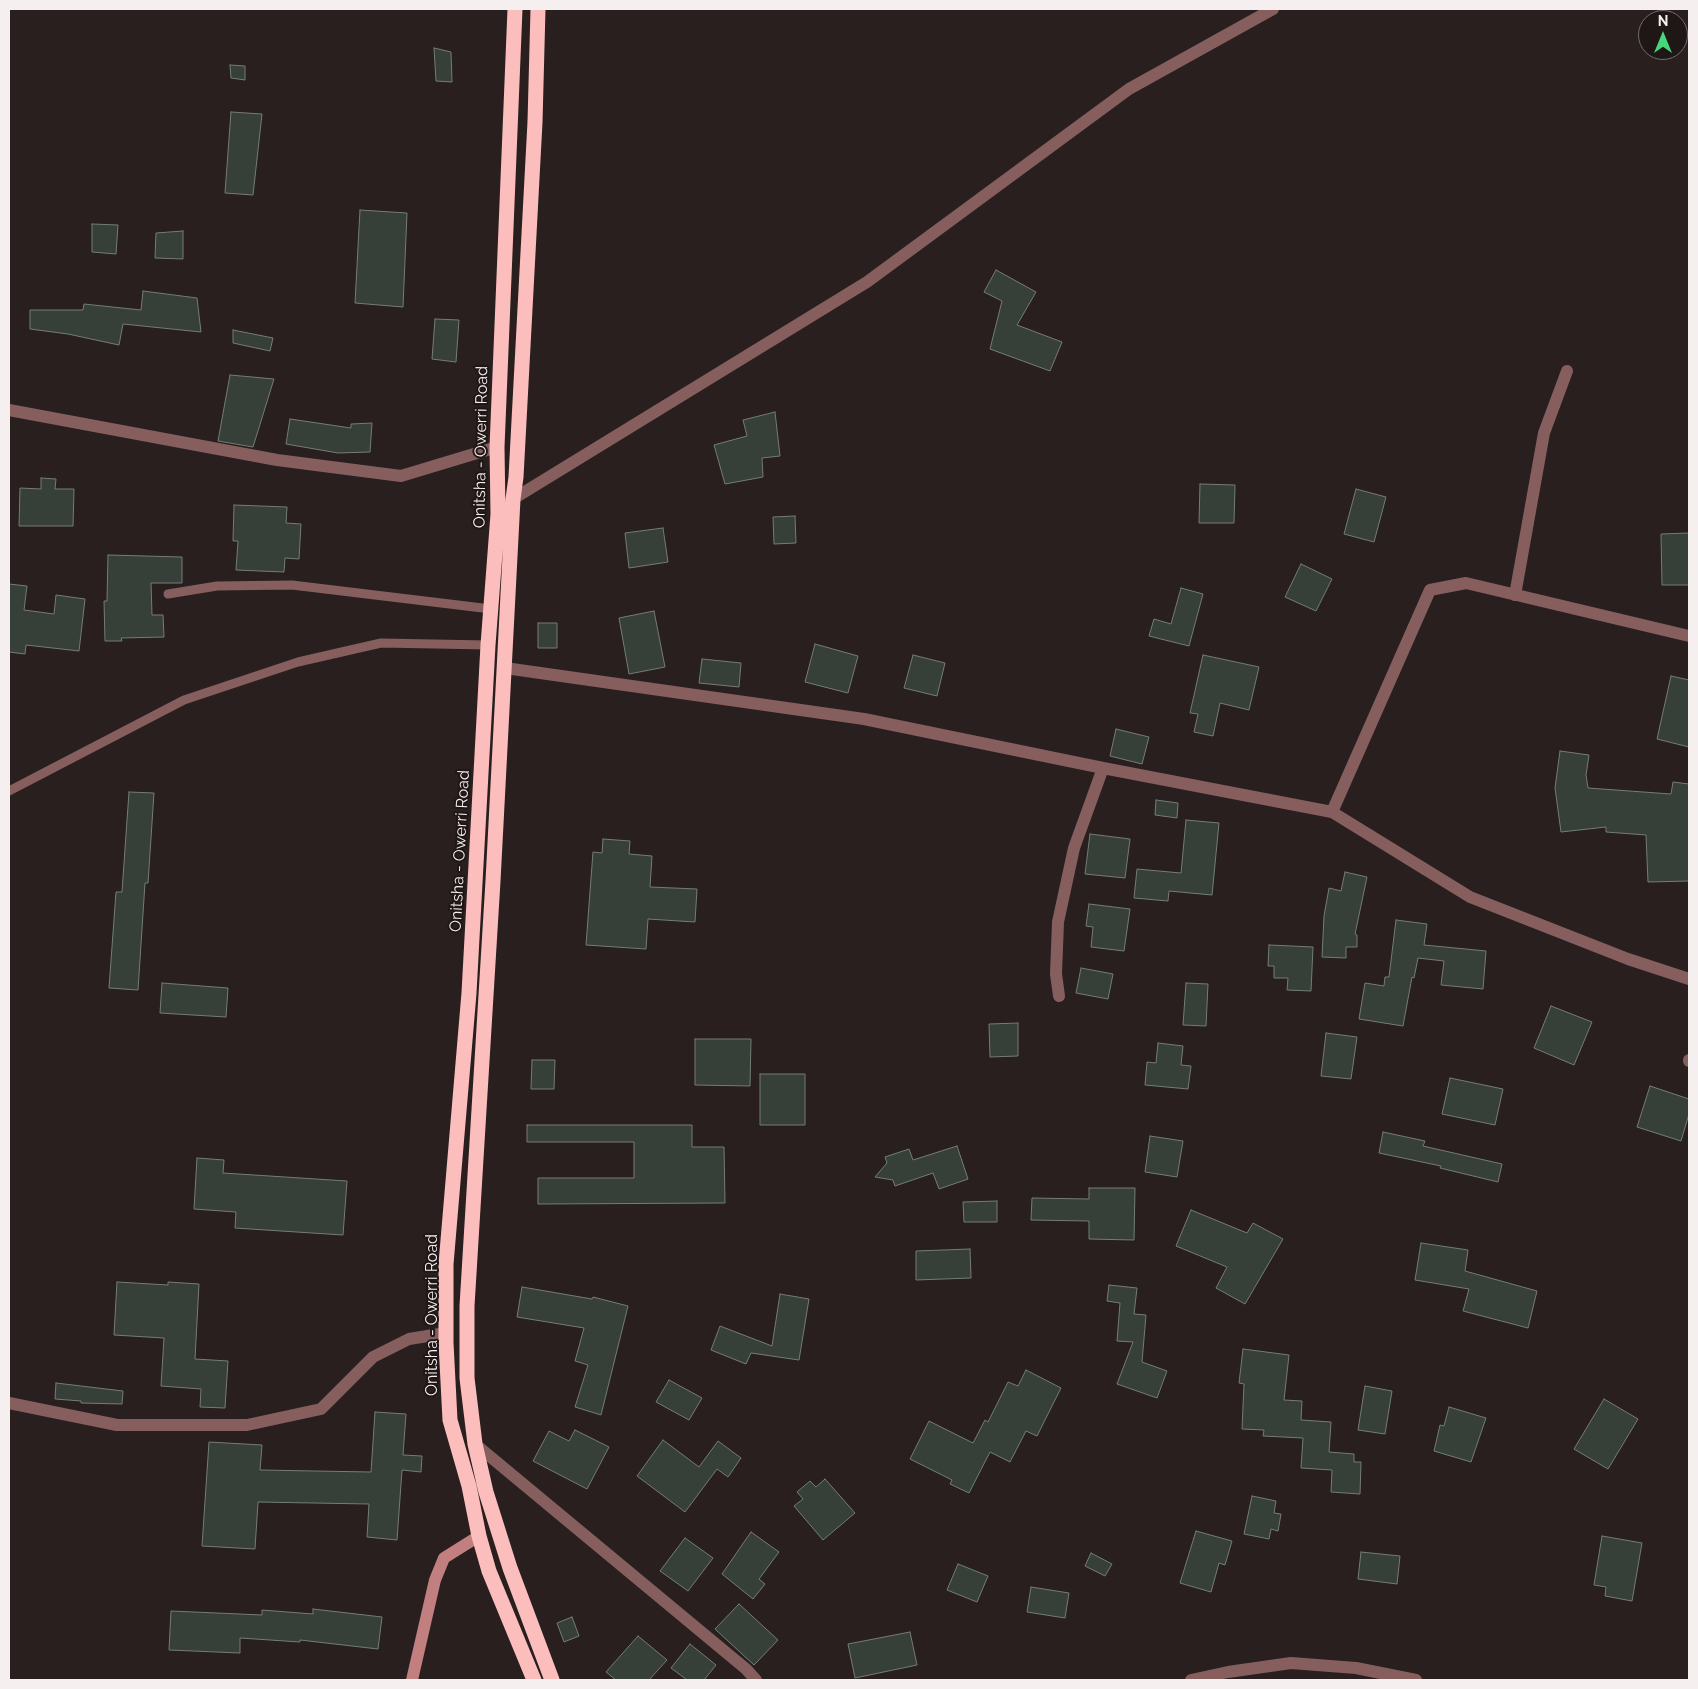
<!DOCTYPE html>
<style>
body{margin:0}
#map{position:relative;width:1698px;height:1689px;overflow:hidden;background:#291f1f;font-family:Raleway,sans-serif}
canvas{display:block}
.frame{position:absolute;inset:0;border:10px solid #f6efef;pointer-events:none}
.north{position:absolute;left:1638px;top:10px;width:50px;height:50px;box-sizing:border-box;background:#1f1616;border:1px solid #756d6d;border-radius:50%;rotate:0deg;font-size:14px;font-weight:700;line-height:20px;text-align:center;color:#f6efef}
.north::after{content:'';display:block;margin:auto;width:18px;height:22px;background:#45d77a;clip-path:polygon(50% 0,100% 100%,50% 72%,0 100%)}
</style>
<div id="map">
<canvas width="1698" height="1689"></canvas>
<div class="frame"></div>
<div class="north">N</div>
</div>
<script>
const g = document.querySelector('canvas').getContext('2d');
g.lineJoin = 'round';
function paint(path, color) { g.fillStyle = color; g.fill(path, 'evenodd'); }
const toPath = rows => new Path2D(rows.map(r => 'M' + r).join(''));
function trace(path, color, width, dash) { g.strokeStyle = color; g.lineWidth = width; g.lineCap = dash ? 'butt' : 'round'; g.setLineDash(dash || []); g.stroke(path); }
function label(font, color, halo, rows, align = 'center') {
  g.font = font + ' Raleway,sans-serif'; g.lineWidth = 4; g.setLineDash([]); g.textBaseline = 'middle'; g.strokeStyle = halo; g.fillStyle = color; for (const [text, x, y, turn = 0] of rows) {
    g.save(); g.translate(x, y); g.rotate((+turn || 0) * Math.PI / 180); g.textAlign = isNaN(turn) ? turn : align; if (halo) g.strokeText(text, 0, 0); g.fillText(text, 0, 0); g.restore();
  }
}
const building = toPath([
 [434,48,451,52,452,82,436,81,434,48],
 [230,65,245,66,245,80,231,78,230,65],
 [231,112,262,114,253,195,225,193,231,112],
 [360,210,407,213,403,307,355,303,360,210],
 [92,224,118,225,116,254,92,252,92,224],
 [183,231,183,259,155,258,156,233,183,231],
 [996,270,1036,292,1017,325,1062,342,1050,371,990,349,1002,301,984,292,996,270],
 [143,291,197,298,201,332,123,324,119,345,68,334,30,329,30,310,83,310,84,304,141,310,143,291],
 [435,319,459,320,456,362,432,359,435,319],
 [233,330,273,338,270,351,233,343,233,330],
 [230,375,274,379,253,447,218,441,230,375],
 [775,412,780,456,762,458,763,477,725,484,714,445,747,436,743,420,775,412],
 [290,419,351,428,351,424,372,423,370,452,338,453,286,444,290,419],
 [41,478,56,479,55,489,74,489,73,526,19,526,20,488,41,489,41,478],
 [1200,484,1235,485,1234,523,1199,523,1200,484],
 [1356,489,1386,497,1374,542,1344,534,1356,489],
 [234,505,287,507,286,523,301,524,299,559,285,558,284,572,236,570,238,541,233,541,234,505],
 [795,516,796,543,774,544,773,517,795,516],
 [663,528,668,562,629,568,625,533,663,528],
 [1689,533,1689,585,1662,585,1661,534,1689,533],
 [108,555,182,557,182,583,151,583,152,615,163,615,164,637,121,638,122,641,105,641,104,601,107,601,108,555],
 [1301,564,1332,579,1316,611,1285,597,1301,564],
 [9,584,27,586,24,610,54,614,56,595,85,599,79,651,26,645,25,654,9,652,9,584],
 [1181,588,1203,594,1189,646,1149,636,1154,619,1171,624,1181,588],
 [654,611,665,667,629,674,619,618,654,611],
 [538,623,557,623,557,648,538,648,538,623],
 [815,644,858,656,848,693,805,682,815,644],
 [913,655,945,663,937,696,904,688,913,655],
 [1203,655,1259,667,1249,710,1220,703,1213,736,1194,732,1198,714,1190,713,1203,655],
 [702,659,741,663,739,687,699,683,702,659],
 [1671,676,1689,680,1689,747,1657,739,1671,676],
 [1116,729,1149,737,1142,764,1110,756,1116,729],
 [1560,751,1589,755,1586,775,1588,788,1671,794,1673,782,1689,784,1689,881,1648,882,1646,835,1606,832,1606,827,1561,832,1555,788,1560,751],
 [129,792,154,793,148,883,145,883,138,990,109,988,116,892,122,892,129,792],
 [1156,800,1178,803,1177,818,1155,815,1156,800],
 [1186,820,1219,823,1212,895,1169,891,1168,901,1134,898,1137,869,1181,873,1186,820],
 [1090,834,1130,839,1125,878,1085,874,1090,834],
 [603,839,630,841,629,854,652,856,650,887,697,889,695,922,648,919,646,949,586,945,593,852,602,853,603,839],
 [1345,872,1367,877,1355,934,1357,935,1357,947,1346,947,1346,958,1322,957,1324,916,1329,888,1341,891,1345,872],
 [1089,904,1130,909,1124,951,1091,947,1093,927,1086,926,1089,904],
 [1396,920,1427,924,1424,945,1486,951,1483,989,1441,985,1444,961,1418,958,1414,978,1412,977,1403,1026,1359,1019,1365,983,1384,986,1385,977,1389,977,1396,920],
 [1269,945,1313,947,1311,991,1287,990,1288,978,1274,978,1274,966,1268,966,1269,945],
 [1081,968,1113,974,1108,999,1076,993,1081,968],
 [162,983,228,988,226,1017,160,1013,162,983],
 [1186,983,1208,984,1206,1026,1183,1025,1186,983],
 [1551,1006,1592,1022,1574,1065,1534,1048,1551,1006],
 [1018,1023,1018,1056,990,1057,989,1024,1018,1023],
 [1326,1033,1357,1037,1351,1079,1321,1076,1326,1033],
 [695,1039,751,1039,750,1086,695,1085,695,1039],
 [1158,1043,1183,1046,1181,1065,1191,1066,1188,1089,1145,1085,1147,1062,1156,1063,1158,1043],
 [532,1060,555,1060,554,1089,531,1089,532,1060],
 [760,1074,805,1074,805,1125,760,1125,760,1074],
 [1450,1078,1503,1089,1495,1125,1442,1114,1450,1078],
 [1650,1086,1689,1099,1689,1114,1681,1141,1637,1127,1650,1086],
 [527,1125,692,1125,692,1147,724,1147,725,1203,538,1204,538,1178,634,1178,634,1142,527,1142,527,1125],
 [1383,1132,1425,1141,1423,1146,1502,1164,1498,1182,1440,1168,1441,1166,1379,1153,1383,1132],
 [1150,1136,1183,1141,1177,1177,1145,1172,1150,1136],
 [957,1146,968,1179,939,1189,933,1173,895,1186,893,1180,875,1177,887,1163,885,1157,909,1149,913,1160,957,1146],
 [197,1158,224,1160,223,1173,347,1181,343,1235,235,1228,236,1212,194,1209,197,1158],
 [1089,1188,1135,1188,1134,1240,1089,1239,1089,1221,1031,1220,1032,1198,1089,1199,1089,1188],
 [997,1201,997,1222,964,1222,963,1202,997,1201],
 [1191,1210,1247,1233,1253,1223,1283,1239,1245,1304,1216,1288,1227,1267,1176,1246,1191,1210],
 [1421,1243,1468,1250,1465,1271,1537,1291,1528,1328,1463,1311,1469,1289,1415,1280,1421,1243],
 [970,1249,971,1278,916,1280,916,1251,970,1249],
 [117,1282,168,1285,168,1282,199,1284,195,1359,228,1361,225,1408,200,1407,201,1389,161,1386,164,1338,114,1335,117,1282],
 [1109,1285,1137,1288,1134,1314,1146,1315,1142,1362,1167,1371,1157,1398,1117,1384,1133,1342,1117,1341,1120,1303,1107,1301,1109,1285],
 [522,1287,592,1299,593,1297,628,1306,601,1415,575,1407,588,1365,575,1361,584,1328,517,1317,522,1287],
 [780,1294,809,1299,799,1360,751,1353,746,1364,711,1350,720,1326,772,1346,780,1294],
 [1243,1349,1289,1355,1284,1400,1302,1401,1301,1420,1331,1422,1329,1452,1354,1454,1354,1462,1361,1462,1360,1494,1331,1492,1332,1470,1301,1468,1303,1438,1263,1436,1264,1430,1242,1429,1244,1384,1239,1383,1243,1349],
 [1026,1370,1061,1388,1037,1436,1026,1431,1010,1462,990,1452,969,1493,950,1484,952,1480,910,1459,929,1421,973,1443,985,1420,988,1422,1008,1382,1018,1386,1026,1370],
 [669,1380,702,1398,689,1420,656,1402,669,1380],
 [56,1383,123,1391,122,1404,81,1403,81,1401,55,1399,56,1383],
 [1365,1386,1392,1391,1385,1434,1358,1430,1365,1386],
 [1604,1399,1638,1419,1608,1469,1574,1449,1604,1399],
 [1449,1407,1486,1418,1471,1462,1434,1451,1440,1425,1444,1426,1449,1407],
 [375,1412,406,1414,403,1455,422,1456,421,1472,402,1470,397,1540,367,1537,369,1504,258,1502,255,1549,202,1546,209,1442,262,1445,260,1470,371,1472,375,1412],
 [575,1430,609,1447,587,1489,533,1461,549,1431,569,1441,575,1430],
 [663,1440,699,1467,718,1441,741,1458,728,1477,717,1469,685,1512,637,1476,663,1440],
 [825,1479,855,1513,823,1540,794,1506,803,1499,797,1492,810,1481,816,1487,825,1479],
 [1252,1496,1276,1501,1274,1513,1281,1514,1278,1531,1271,1529,1269,1539,1244,1534,1252,1496],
 [1196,1531,1232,1541,1225,1565,1219,1563,1211,1592,1180,1583,1196,1531],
 [751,1532,779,1552,759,1579,765,1584,753,1599,722,1574,751,1532],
 [1602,1536,1642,1543,1632,1601,1605,1596,1606,1587,1594,1585,1602,1536],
 [685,1538,713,1558,688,1591,660,1571,685,1538],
 [1361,1552,1400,1556,1397,1584,1358,1579,1361,1552],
 [1091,1553,1112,1564,1105,1576,1085,1566,1091,1553],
 [958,1564,988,1576,977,1602,947,1590,958,1564],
 [1031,1587,1069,1593,1065,1618,1027,1612,1031,1587],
 [739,1604,778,1640,754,1665,715,1629,739,1604],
 [313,1609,382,1617,378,1649,300,1640,300,1642,240,1638,240,1653,169,1650,171,1611,262,1615,262,1610,313,1614,313,1609],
 [572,1617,579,1636,564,1642,557,1623,572,1617],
 [910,1632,917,1665,855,1678,848,1644,910,1632],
 [638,1636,667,1660,649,1680,616,1680,606,1672,638,1636],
 [690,1644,716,1665,704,1680,687,1680,671,1668,690,1644]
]);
const lane = toPath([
 [168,594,217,586,292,585,491,609],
 [9,791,184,700,298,662,381,643,488,645]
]);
const street = toPath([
 [9,410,277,460,401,476,497,447],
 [513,499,867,282,1129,89,1273,9],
 [1515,595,1544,433,1567,371],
 [505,668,864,719,1103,768,1332,812,1470,897,1628,959,1689,979],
 [1332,812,1430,590,1466,583,1689,636],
 [1059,996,1056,974,1058,922,1074,848,1103,768],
 [1689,1060,1689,1061],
 [9,1403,117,1425,247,1425,321,1409,373,1357,409,1339,446,1333],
 [475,1444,746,1669,756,1680],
 [1191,1680,1228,1672,1291,1663,1356,1668,1416,1680]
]);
const secondary = toPath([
 [412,1680,435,1580,444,1558,479,1536]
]);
const highway = toPath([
 [515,9,497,447,498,514,488,645,469,993,446,1264,446,1343,450,1420,469,1486,479,1536,489,1571,534,1680],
 [538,9,535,122,516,477,513,499,493,881,467,1306,467,1378,475,1444,486,1492,510,1568,552,1680]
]);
const streetNames = [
 ["Onitsha - Owerri Road",481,447,-89],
 ["Onitsha - Owerri Road",460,851,-87],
 ["Onitsha - Owerri Road",432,1315,-90]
];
paint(building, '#373f39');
trace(building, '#747d76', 1);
trace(lane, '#875e5e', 9);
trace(street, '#875e5e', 12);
trace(secondary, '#c17f7f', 12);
trace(highway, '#fcbebd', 15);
label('16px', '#f6efef', '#1f1616', streetNames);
</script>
